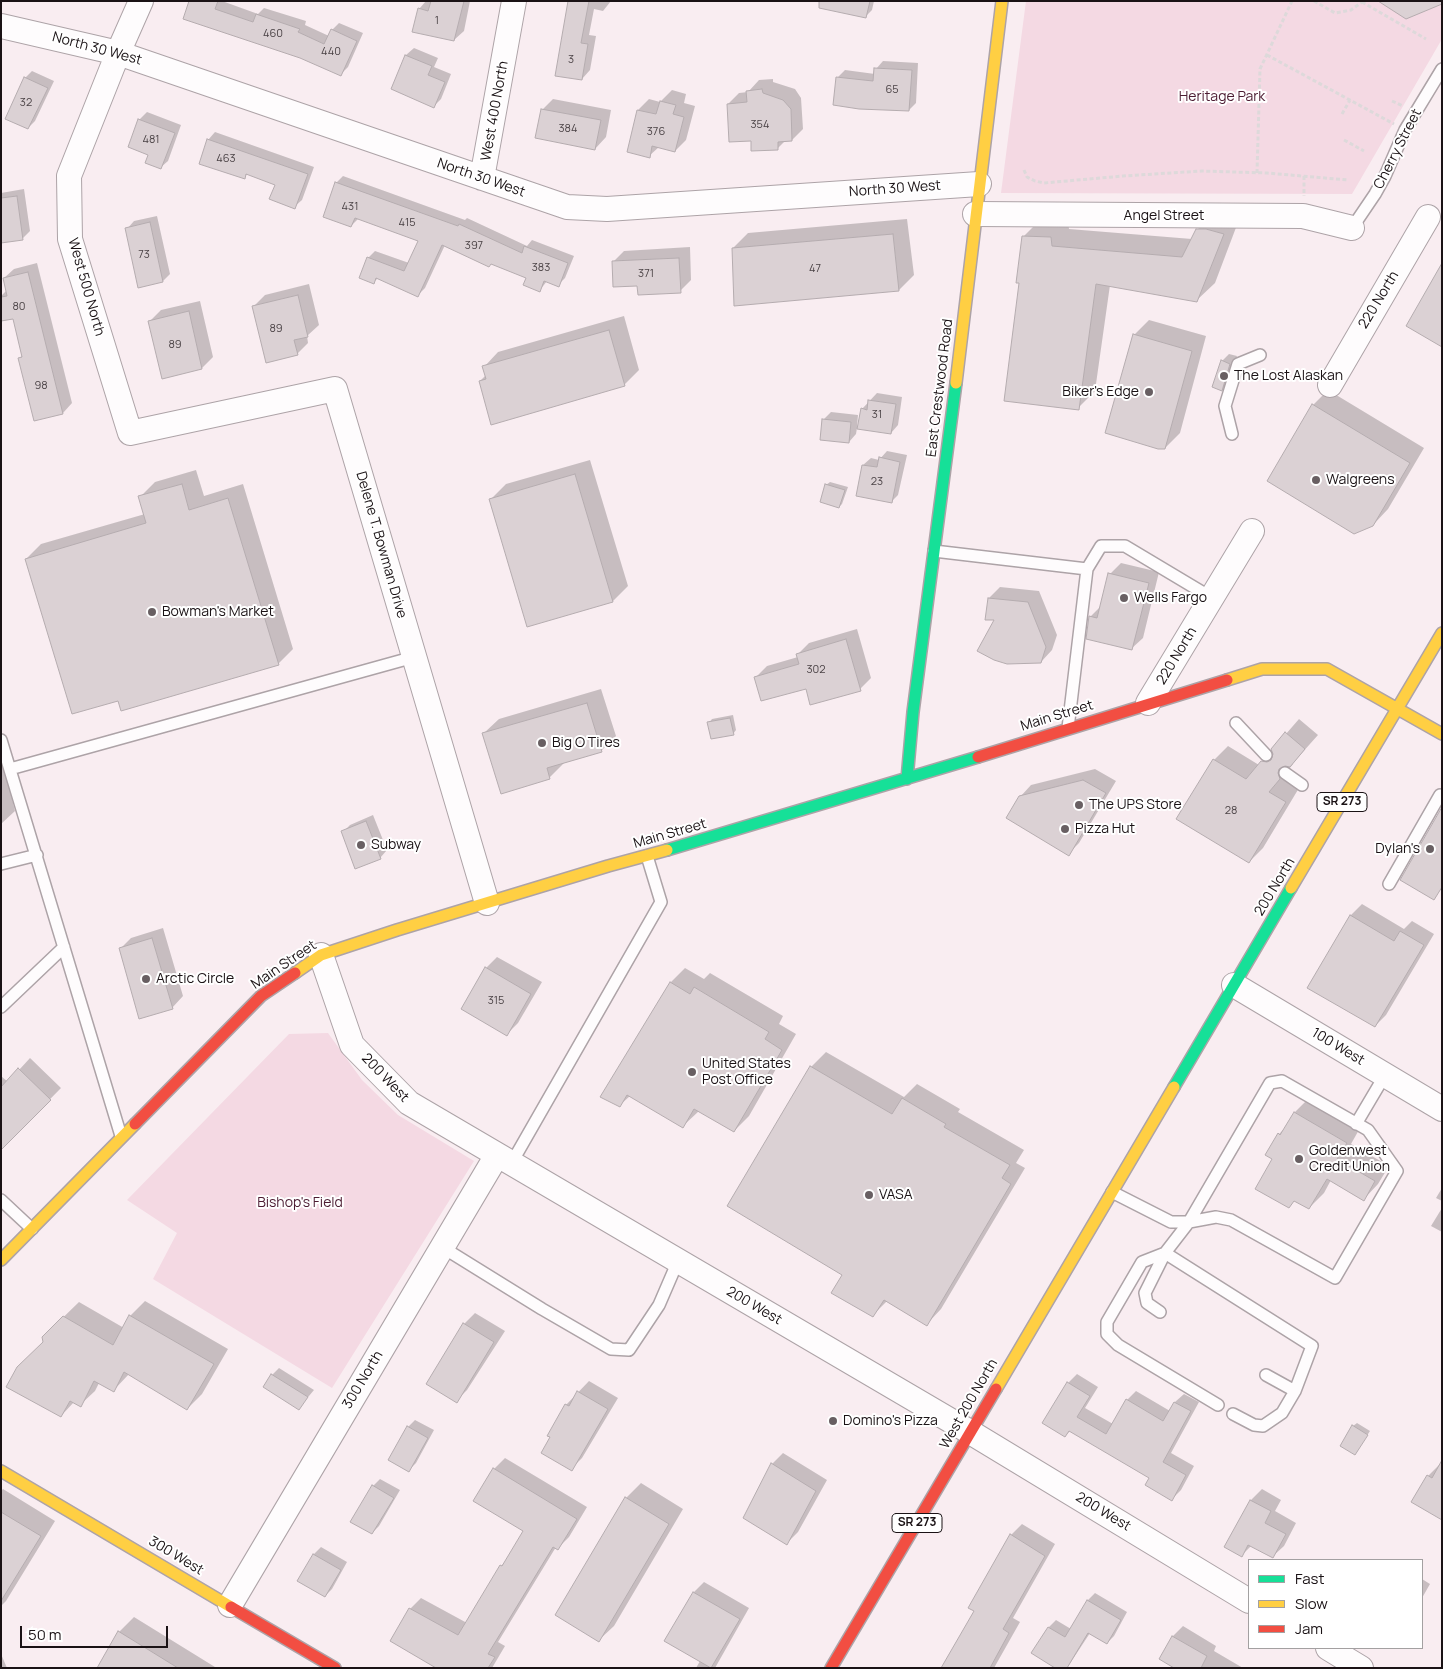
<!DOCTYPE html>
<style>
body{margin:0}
#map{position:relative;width:1443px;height:1669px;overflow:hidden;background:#f9edf1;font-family:Manrope,sans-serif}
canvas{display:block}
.frame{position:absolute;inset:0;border:2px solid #1a1215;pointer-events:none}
.legend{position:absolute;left:1248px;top:1559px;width:175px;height:90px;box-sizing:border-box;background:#fff;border:1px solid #a3a0a1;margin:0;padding:6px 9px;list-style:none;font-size:15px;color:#1a1215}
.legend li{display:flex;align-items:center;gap:10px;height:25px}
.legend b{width:25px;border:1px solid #a3a0a1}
.scale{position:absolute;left:20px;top:1626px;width:148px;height:22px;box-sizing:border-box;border:2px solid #1a1215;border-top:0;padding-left:6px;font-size:15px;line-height:18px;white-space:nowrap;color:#1a1215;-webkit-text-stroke:4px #fff;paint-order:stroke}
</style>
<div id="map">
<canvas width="1443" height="1669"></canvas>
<div class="frame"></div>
<ul class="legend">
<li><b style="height:6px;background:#16e098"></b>Fast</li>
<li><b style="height:6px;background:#ffcf43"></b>Slow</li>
<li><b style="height:6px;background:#f24e42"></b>Jam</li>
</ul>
<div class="scale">50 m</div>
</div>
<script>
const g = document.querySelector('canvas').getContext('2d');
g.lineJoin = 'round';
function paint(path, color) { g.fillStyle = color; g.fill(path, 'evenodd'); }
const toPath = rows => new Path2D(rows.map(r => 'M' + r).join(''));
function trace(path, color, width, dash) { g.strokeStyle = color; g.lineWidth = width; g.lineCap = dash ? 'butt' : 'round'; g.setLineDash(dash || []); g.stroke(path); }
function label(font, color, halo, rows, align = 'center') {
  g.font = font + ' Manrope,sans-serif'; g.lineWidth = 4; g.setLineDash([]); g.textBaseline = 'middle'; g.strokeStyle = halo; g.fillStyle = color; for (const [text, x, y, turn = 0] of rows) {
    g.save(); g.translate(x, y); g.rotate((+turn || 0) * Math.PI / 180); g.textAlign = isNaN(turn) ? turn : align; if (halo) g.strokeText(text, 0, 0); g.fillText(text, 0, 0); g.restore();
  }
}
const green = toPath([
 [1026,1,1442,1,1442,39,1352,194,1001,193],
 [328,1033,362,1080,398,1115,474,1161,332,1388,153,1279,177,1233,127,1200,289,1034]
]);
const shadow = toPath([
 [190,1,222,1,258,14,264,8,306,21,305,25,329,36,332,30,339,23,363,33,348,67,341,74],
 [426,1,470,1,464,31,454,40,419,9],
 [569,1,611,1,603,11,594,9,589,35,596,36,590,70,582,79],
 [846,1,874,1,872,10,865,17],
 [414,48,438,58,434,67,451,74,441,99,434,106,392,89,406,55],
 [883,61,918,63,916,103,909,110,838,77,845,70,875,74,876,69],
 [32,71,54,81,35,121,28,128,25,78],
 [773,79,773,82,795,89,801,98,803,129,792,140,786,140,778,148,752,140,728,104,739,93,748,92,759,80],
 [672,90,686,94,684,103,695,106,686,140,675,151,659,147,649,156,628,151,638,110,649,99,660,102],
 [553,99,611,110,606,137,595,149,542,110],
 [147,112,181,125,168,161,160,168,150,154,129,146,139,120],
 [215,132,314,167,302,200,294,207,276,184,249,173,244,177,208,140],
 [343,176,465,220,467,218,527,246,532,240,574,256,565,278,558,285,547,281,540,290,527,277,445,245,425,288,418,295,378,278,374,282,368,258,375,251,409,263,419,240,359,218,351,226,336,183],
 [24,189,30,231,23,238,1,241,1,193],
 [1215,212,1240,217,1215,283,1197,300,1110,285,1095,391,1078,408,1020,282,1024,236,1041,219,1068,220,1069,229,1192,239,1197,230],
 [157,216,170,274,163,281,127,229,134,221],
 [907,219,914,275,899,290,736,305,733,248,748,233],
 [690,247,691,280,680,291,638,285,613,262,624,251],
 [37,263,72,403,63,413,35,419,20,358,22,356,13,317,1,311,1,296,7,290,4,278,14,269],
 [309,284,319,325,307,336,308,343,297,354,254,306,265,295],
 [200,301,213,357,202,368,150,321,161,310],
 [624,316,639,370,624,385,480,381,486,375,484,367,498,352],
 [1149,320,1206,336,1180,433,1165,448,1134,335],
 [1229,354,1237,356,1229,383,1221,390,1222,361],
 [1328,390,1424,448,1388,509,1373,525,1313,405],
 [877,393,902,397,898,425,891,433,857,428,856,434,849,442,824,419,831,412,858,415,857,426,859,426,862,409],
 [887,451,907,455,898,495,891,502,863,465,871,458,879,460],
 [590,460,628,586,613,601,528,626,491,499,506,484],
 [196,470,204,496,243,484,293,649,278,664,119,699,26,559,41,544,145,514,140,497,155,482],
 [830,482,848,487,842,504,839,507,826,485],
 [1121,563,1159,572,1143,638,1131,649,1090,617,1101,606,1110,574],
 [1000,587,1039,591,1057,635,1052,650,1041,662,996,619,989,598],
 [857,629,871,678,860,689,807,687,756,677,767,666,798,657,798,654,809,643],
 [601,689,616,736,601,751,564,763,549,778,484,733,499,719],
 [733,715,736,730,733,734,709,723,712,719],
 [1299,719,1318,735,1293,763,1293,764,1282,778,1299,788,1263,848,1249,862,1214,760,1228,746,1259,765],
 [1,753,15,811,1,824],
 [1095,769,1116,781,1079,843,1068,854,1020,797,1031,785],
 [373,815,387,850,380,858,343,832,350,825],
 [1362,904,1404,929,1412,921,1434,934,1386,1015,1375,1026,1350,916],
 [163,928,183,996,172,1008,120,949,131,938],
 [497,957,542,982,518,1023,507,1034,486,968],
 [685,968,704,979,710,973,783,1016,779,1024,796,1034,749,1116,734,1131,699,1111,683,1126,630,1096,620,1105,671,982],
 [826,1052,904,1097,917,1084,960,1109,958,1112,1024,1150,1016,1163,1025,1168,941,1309,927,1324,887,1301,872,1316,844,1274,811,1067],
 [30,1058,61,1088,5,1145,1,1142,1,1076,8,1082],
 [1309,1098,1360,1128,1351,1144,1389,1166,1378,1184,1364,1199,1331,1180,1324,1193,1309,1208,1295,1200,1289,1207,1274,1159,1279,1134,1286,1127,1294,1113],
 [1442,1188,1442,1201,1436,1198],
 [1442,1208,1442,1232,1431,1226],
 [145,1301,228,1349,202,1394,187,1409,129,1374,113,1391,99,1383,95,1391,80,1405,74,1402,61,1416,43,1337,79,1302,124,1328,130,1316],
 [475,1313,505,1331,467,1390,456,1401,464,1324],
 [279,1368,314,1390,299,1408,272,1375],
 [1077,1374,1098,1387,1085,1408,1113,1424,1127,1400,1136,1391,1170,1411,1175,1402,1184,1394,1199,1402,1171,1453,1194,1466,1181,1490,1172,1499,1151,1478,1070,1431,1065,1436,1068,1383],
 [589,1381,618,1398,582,1458,571,1469,566,1405],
 [415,1420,434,1430,416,1463,409,1470,408,1427],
 [1357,1423,1370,1431,1355,1454,1353,1426],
 [783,1453,827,1480,798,1532,787,1543,772,1464],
 [505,1458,587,1507,569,1537,558,1548,556,1547,498,1642,505,1646,492,1668,438,1668,410,1609,421,1598,467,1623,501,1566,507,1560,525,1530,494,1469],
 [1439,1465,1440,1466,1442,1519,1428,1476],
 [380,1479,400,1490,379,1526,372,1533,352,1521,373,1486],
 [641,1483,683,1509,614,1626,599,1640,626,1498],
 [3,1489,55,1521,6,1601,1,1606,1,1491],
 [1262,1489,1281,1500,1275,1511,1296,1523,1284,1546,1272,1557,1252,1545,1241,1556,1225,1547,1251,1500],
 [1022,1524,1055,1544,1013,1618,1020,1622,994,1668,942,1668,975,1611,970,1607,1011,1535],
 [321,1547,347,1562,332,1589,325,1596,299,1581,314,1554],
 [1422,1579,1430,1584,1422,1598],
 [704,1582,749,1608,715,1668,696,1668,700,1661,666,1641,694,1592],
 [1095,1593,1127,1612,1114,1636,1107,1643,1090,1633,1067,1668,1033,1653,1049,1627,1056,1620,1071,1629,1088,1600],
 [134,1617,215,1667,215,1668,98,1668,119,1632],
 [1183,1626,1216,1646,1214,1651,1243,1668,1171,1668,1172,1666,1160,1659,1173,1636],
 [1,1654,7,1668,1,1668]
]);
const building = toPath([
 [189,1,218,1,215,9,253,22,256,14,300,29,298,32,324,44,331,29,357,41,341,76,300,58,183,19,189,1],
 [431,1,464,1,454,41,412,32,418,8,428,11,431,1],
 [568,1,589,1,581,43,588,44,582,80,555,76,568,1],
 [819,1,870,1,866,18,819,8,819,1],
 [1378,1,1442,1,1442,4,1406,19,1378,1],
 [405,55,432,66,428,75,445,82,434,108,391,89,405,55],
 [874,68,912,70,909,111,859,109,833,105,836,77,873,81,874,68],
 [24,77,48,88,28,129,5,119,24,77],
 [762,89,763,93,783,100,791,109,792,141,778,142,778,150,751,151,751,141,729,142,727,104,747,102,746,91,762,89],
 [660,101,676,105,673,114,684,117,675,152,652,146,650,158,627,152,637,110,656,114,660,101],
 [541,109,601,120,595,150,535,138,541,109],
 [138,119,175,133,161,169,145,163,148,155,128,147,138,119],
 [207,139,308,174,295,209,269,199,275,185,246,174,245,179,199,164,207,139],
 [335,182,458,226,459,224,522,253,524,246,568,263,559,287,544,281,540,292,523,285,526,278,491,264,489,267,442,245,418,297,376,278,374,284,359,278,367,257,404,271,418,241,355,218,351,227,323,217,335,182],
 [17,196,23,240,1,243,1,198,17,196],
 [150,222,163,282,138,288,125,228,150,222],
 [1196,229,1206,229,1224,234,1197,302,1096,284,1079,410,1004,401,1019,283,1016,283,1022,236,1051,237,1052,246,1182,257,1196,229],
 [893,234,899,291,734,306,732,248,893,234],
 [679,258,681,293,638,295,637,286,613,287,612,261,679,258],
 [1442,263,1442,347,1406,326,1442,263],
 [28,272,63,414,34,421,18,358,22,357,13,319,1,321,1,297,7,296,3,278,28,272],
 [298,295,308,337,294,340,298,355,266,363,252,306,298,295],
 [189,311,202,369,162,379,148,321,189,311],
 [609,330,625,386,491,425,479,381,486,379,482,366,609,330],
 [1133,334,1192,351,1165,449,1158,449,1105,433,1133,334],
 [1221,360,1230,364,1222,391,1212,387,1221,360],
 [868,400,896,404,891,434,857,429,861,408,867,410,868,400],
 [1312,404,1410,463,1373,526,1354,534,1267,481,1312,404],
 [822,419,851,422,849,443,820,440,822,419],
 [879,457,900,462,892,503,856,496,862,465,877,467,879,457],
 [575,474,613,602,527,627,489,499,575,474],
 [182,484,189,510,228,498,279,665,121,711,118,701,72,714,25,559,146,523,138,496,182,484],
 [825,484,845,490,839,508,820,502,825,484],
 [1108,573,1149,583,1132,650,1086,639,1089,616,1097,618,1108,573],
 [988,598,1028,602,1046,647,1041,663,1007,664,994,660,977,651,994,620,985,620,988,598],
 [846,639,861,691,810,705,806,689,761,701,754,677,799,664,796,654,846,639],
 [587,703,602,752,547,768,550,779,501,794,482,733,587,703],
 [730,718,734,735,711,739,707,722,730,718],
 [1285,732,1305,749,1290,767,1285,766,1279,769,1278,773,1280,779,1269,792,1286,802,1249,863,1176,819,1213,759,1246,779,1261,761,1267,762,1271,760,1273,754,1271,749,1285,732],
 [1083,780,1106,793,1069,856,1006,818,1019,796,1083,780],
 [1442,807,1442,887,1434,900,1400,880,1442,807],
 [366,821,381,859,355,869,341,831,366,821],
 [1350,915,1394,941,1400,931,1424,945,1375,1027,1307,988,1350,915],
 [152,938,173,1009,139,1019,119,948,152,938],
 [485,967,531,994,507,1036,461,1009,485,967],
 [670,982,690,994,694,987,769,1032,765,1039,782,1050,734,1132,694,1109,683,1128,627,1095,620,1107,600,1097,670,982],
 [810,1066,892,1114,902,1098,946,1124,944,1127,1010,1165,1002,1178,1011,1184,927,1326,884,1300,873,1317,831,1293,842,1275,727,1206,810,1066],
 [18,1068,51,1100,1,1150,1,1087,18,1068],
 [1294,1112,1347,1143,1337,1159,1375,1181,1364,1201,1327,1179,1309,1209,1294,1201,1289,1208,1255,1189,1272,1159,1265,1155,1278,1133,1280,1135,1294,1112],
 [129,1315,214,1364,187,1410,124,1372,114,1392,94,1381,81,1407,70,1401,61,1417,6,1387,17,1367,43,1342,42,1337,63,1316,113,1345,129,1315],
 [463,1323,494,1342,457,1403,426,1384,463,1323],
 [271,1374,308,1397,299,1410,263,1387,271,1374],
 [1067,1382,1090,1396,1077,1417,1106,1434,1126,1399,1163,1421,1174,1402,1191,1411,1163,1462,1186,1475,1172,1501,1145,1485,1149,1478,1069,1431,1065,1437,1042,1423,1067,1382],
 [577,1391,608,1409,572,1471,541,1453,550,1437,547,1436,565,1404,569,1406,577,1391],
 [1352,1425,1368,1435,1355,1455,1340,1446,1352,1425],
 [407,1426,428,1438,409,1472,388,1460,407,1426],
 [1442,1460,1442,1520,1411,1502,1427,1475,1432,1478,1442,1460],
 [771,1463,816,1491,787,1545,743,1518,771,1463],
 [493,1468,577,1519,558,1550,553,1547,488,1654,495,1657,488,1668,436,1668,390,1641,409,1608,458,1635,500,1565,502,1566,523,1531,473,1501,493,1468],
 [372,1485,394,1498,372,1534,350,1522,372,1485],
 [625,1497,669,1524,599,1642,555,1615,625,1497],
 [1250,1500,1271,1511,1265,1523,1286,1534,1273,1558,1248,1545,1242,1557,1224,1547,1250,1500],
 [1,1512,41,1536,1,1601,1,1512],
 [1010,1534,1045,1556,1003,1629,1009,1633,990,1668,941,1668,974,1611,968,1608,1010,1534],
 [313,1554,341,1570,325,1597,297,1581,313,1554],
 [693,1592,740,1619,711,1668,664,1641,693,1592],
 [1087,1600,1121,1620,1107,1644,1088,1633,1067,1668,1055,1668,1031,1653,1048,1627,1065,1637,1087,1600],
 [118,1631,178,1668,97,1668,118,1631],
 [1172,1636,1207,1656,1201,1668,1174,1668,1159,1659,1172,1636]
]);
const path = toPath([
 [1314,1,1335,13,1351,10,1362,2],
 [1362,2,1426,39],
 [1267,55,1394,124],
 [1392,101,1403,106],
 [1342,114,1350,100],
 [1344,140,1364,151],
 [1024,170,1027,177,1035,181,1044,183,1123,176,1202,171,1267,173,1348,180],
 [1257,173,1260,69,1292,1],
 [1304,176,1304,196]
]);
const lane = toPath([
 [1352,228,1375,194,1385,176,1405,130,1442,69],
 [1232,434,1225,406,1238,364,1260,355],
 [934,551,1087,569,1101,546,1125,546,1212,598],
 [1236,723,1266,755],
 [1068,728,1087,569],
 [1,740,121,1136],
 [10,769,414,657],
 [1285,773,1302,785],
 [1,864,37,855],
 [1389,884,1440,795,1442,796],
 [1,1007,64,947],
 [1356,1124,1385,1075],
 [511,1164,661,902,647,856],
 [1112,1192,1171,1222,1189,1222,1216,1217,1231,1220,1335,1278,1397,1171,1368,1130,1282,1081,1270,1083,1189,1222,1165,1253,1145,1293,1147,1303,1160,1312],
 [1,1200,32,1229],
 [442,1247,542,1309,611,1349,629,1350,659,1305,678,1261],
 [1165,1253,1312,1346,1295,1391,1282,1413,1263,1426,1254,1425,1233,1414],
 [1165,1253,1142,1262,1107,1322,1107,1334,1118,1345,1218,1405],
 [1266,1375,1295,1391]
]);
const street = toPath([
 [141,1,118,53,69,176,70,239,130,433,335,389,487,903],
 [1,26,118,53,567,207,607,209,979,184],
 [482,178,514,1],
 [975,214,1303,216,1352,228],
 [1330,385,1428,217],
 [1148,703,1252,531],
 [321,955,352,1045,409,1103,970,1432,1249,1601],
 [1234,985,1442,1109],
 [230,1605,497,1155],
 [1328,1648,1361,1668]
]);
const fast = toPath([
 [907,779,913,712,956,383],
 [667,850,978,757],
 [1174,1087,1291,888]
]);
const slow = toPath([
 [956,383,1002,1],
 [1227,680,1262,669,1327,669,1442,734],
 [1291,888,1442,633],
 [295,973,321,955,397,930,608,866,667,850],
 [1,1260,135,1124],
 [996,1389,1174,1087],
 [1,1471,231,1607]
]);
const jam = toPath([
 [978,757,1227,680],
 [135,1124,261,996,295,973],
 [231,1607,335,1668],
 [831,1668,996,1389]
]);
const markers = [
 [1224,376,5,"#685f62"],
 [1149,392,5,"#685f62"],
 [1316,480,5,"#685f62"],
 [1124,598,5,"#685f62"],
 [152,612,5,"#685f62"],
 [542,743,5,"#685f62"],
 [1079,805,5,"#685f62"],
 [1065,829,5,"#685f62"],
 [361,845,5,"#685f62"],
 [1430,849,5,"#685f62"],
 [146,979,5,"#685f62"],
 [692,1072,5,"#685f62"],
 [1299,1159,5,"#685f62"],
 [869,1195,5,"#685f62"],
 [833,1421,5,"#685f62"]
];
const numberNames = [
 ["1",437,21],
 ["460",273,34],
 ["440",331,52],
 ["3",571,60],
 ["65",892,90],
 ["32",26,103],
 ["354",760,125],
 ["384",568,129],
 ["376",656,132],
 ["481",151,140],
 ["463",226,159],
 ["431",350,207],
 ["415",407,223],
 ["397",474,246],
 ["73",144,255],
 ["383",541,268],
 ["47",815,269],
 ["371",646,274],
 ["80",19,307],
 ["89",276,329],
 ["89",175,345],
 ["98",41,386],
 ["31",877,415],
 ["23",877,482],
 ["302",816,670],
 ["28",1231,811],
 ["315",496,1001]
];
const shields = [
 [1342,802,50],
 [917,1523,50]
];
const shieldNames = [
 ["SR 273",1342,802],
 ["SR 273",917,1523]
];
const streetNames = [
 ["North 30 West",97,49,15],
 ["West 400 North",495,111,-80],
 ["Cherry Street",1398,149,-63],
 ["North 30 West",481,178,19],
 ["North 30 West",895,189,-4],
 ["Angel Street",1164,216],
 ["West 500 North",86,287,74],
 ["220 North",1379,300,-59],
 ["East Crestwood Road",940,388,-83],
 ["Delene T. Bowman Drive",381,545,74],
 ["220 North",1177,656,-59],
 ["Main Street",1057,716,-17],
 ["Main Street",670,834,-16],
 ["200 North",1275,887,-59],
 ["Main Street",284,965,-34],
 ["100 West",1338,1047,31],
 ["200 West",385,1078,46],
 ["200 West",754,1306,30],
 ["300 North",363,1380,-59],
 ["West 200 North",969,1404,-60],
 ["200 West",1103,1512,31],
 ["300 West",176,1556,31]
];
const parkNames = [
 ["Heritage Park",1222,97],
 ["Bishop's Field",300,1203]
];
const poiNames = [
 ["The Lost Alaskan",1234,376],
 ["Biker's Edge",1139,392,"right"],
 ["Walgreens",1326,480],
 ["Wells Fargo",1134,598],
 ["Bowman's Market",162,612],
 ["Big O Tires",552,743],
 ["The UPS Store",1089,805],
 ["Pizza Hut",1075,829],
 ["Subway",371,845],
 ["Dylan's",1420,849,"right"],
 ["Arctic Circle",156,979],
 ["United States",702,1064],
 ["Post Office",702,1080],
 ["Goldenwest",1309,1151],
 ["Credit Union",1309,1167],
 ["VASA",879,1195],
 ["Domino's Pizza",843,1421]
];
paint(green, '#f4d9e3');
paint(shadow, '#0003');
paint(building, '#dbd1d4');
trace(building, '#b5acaf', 1);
trace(lane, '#ada3a7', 14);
trace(street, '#ada3a7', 26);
trace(fast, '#ada3a7', 14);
trace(slow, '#ada3a7', 14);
trace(jam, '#ada3a7', 14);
trace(path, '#ddd9da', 3, [4, 2.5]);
trace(lane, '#fefcfd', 11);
trace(street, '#fefcfd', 24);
trace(fast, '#16e098', 11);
trace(slow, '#ffcf43', 11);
trace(jam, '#f24e42', 11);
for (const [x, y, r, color] of markers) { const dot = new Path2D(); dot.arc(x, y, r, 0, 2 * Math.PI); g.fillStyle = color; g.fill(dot); trace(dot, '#fff', 2); }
label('11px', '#4a4245', null, numberNames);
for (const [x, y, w] of shields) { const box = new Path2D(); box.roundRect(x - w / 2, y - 9.5, w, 19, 4); g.fillStyle = '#fff'; g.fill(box); trace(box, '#1a1215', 1); }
label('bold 12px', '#1a1215', null, shieldNames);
label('14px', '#1a1215', '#fff', streetNames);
label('14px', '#4c1c32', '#fff', parkNames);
label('14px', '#1a1215', '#fff', poiNames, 'left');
</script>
